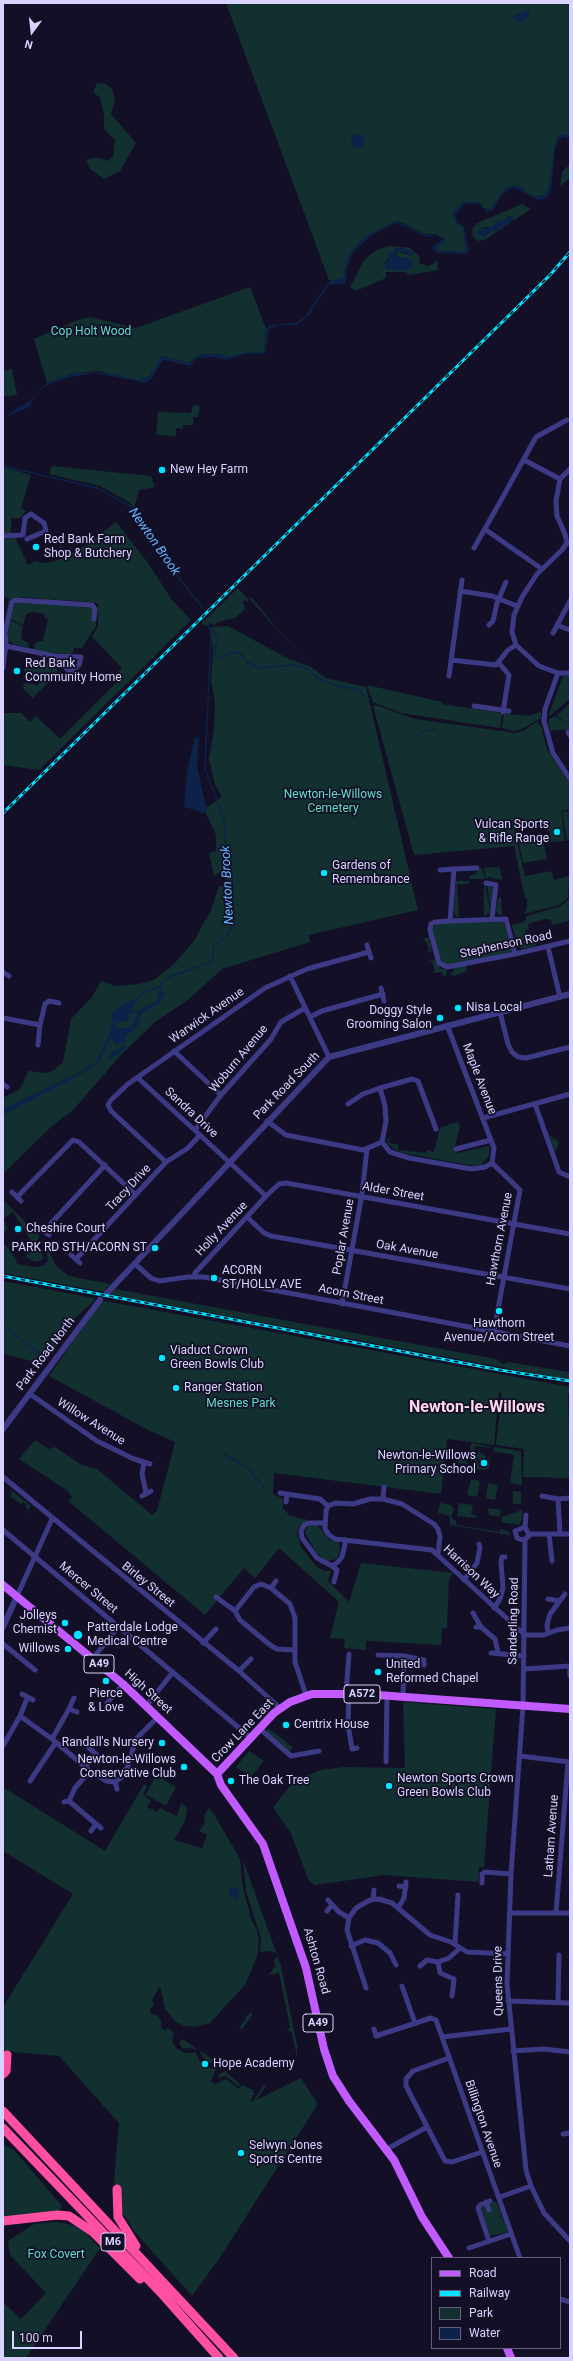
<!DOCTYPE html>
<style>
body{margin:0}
#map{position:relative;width:573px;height:2361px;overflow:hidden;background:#130f26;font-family:Roboto,sans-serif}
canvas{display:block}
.frame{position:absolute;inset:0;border:4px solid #d9d4ff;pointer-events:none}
.legend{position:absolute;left:431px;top:2257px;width:130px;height:92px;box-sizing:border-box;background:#130f26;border:1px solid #625e7d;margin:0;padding:5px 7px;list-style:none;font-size:12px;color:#d9d4ff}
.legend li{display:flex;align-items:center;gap:8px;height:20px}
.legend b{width:20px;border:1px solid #625e7d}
.north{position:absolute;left:12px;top:12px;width:40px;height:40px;-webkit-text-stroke:3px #130f26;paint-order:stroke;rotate:195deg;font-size:11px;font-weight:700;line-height:16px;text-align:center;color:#d9d4ff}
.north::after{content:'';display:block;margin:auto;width:14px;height:18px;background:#d9d4ff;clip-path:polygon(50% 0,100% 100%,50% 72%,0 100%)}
.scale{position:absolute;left:12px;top:2331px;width:70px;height:18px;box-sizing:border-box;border:2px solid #d9d4ff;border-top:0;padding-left:5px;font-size:12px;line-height:14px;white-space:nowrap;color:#d9d4ff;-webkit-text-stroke:3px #130f26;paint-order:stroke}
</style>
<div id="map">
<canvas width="573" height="2361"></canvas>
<div class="frame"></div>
<ul class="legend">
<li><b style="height:5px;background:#c25bff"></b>Road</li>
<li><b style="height:5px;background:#00e5ff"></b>Railway</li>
<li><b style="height:11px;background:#12302f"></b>Park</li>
<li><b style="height:11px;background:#0c2248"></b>Water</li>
</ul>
<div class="north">N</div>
<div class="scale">100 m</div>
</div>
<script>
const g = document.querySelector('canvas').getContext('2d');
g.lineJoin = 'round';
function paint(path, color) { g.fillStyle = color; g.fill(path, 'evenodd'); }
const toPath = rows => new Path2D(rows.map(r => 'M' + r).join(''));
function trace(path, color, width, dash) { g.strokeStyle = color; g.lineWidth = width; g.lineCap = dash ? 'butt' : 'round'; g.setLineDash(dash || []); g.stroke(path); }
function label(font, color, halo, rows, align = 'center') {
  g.font = font + ' Roboto,sans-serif'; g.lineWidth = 3.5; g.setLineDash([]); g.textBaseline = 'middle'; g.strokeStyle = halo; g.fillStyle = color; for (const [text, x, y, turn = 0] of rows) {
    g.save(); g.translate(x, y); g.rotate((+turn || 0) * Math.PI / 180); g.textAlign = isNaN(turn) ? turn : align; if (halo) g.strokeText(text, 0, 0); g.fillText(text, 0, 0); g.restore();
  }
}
const green = toPath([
 [226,3,570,3,570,137,564,134,558,136,556,142,549,188,544,195,539,197,529,195,520,187,508,187,490,210,483,208,480,203,463,202,453,213,456,222,463,227,466,249,464,252,438,251,437,247,445,239,434,234,425,234,398,221,369,234,353,249,345,268,344,278,333,281,329,280],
 [97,83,106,84,112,89,115,100,111,114,136,143,120,171,104,179,90,169,86,160,97,157,107,161,113,157,115,140,104,129,104,114,100,97,93,93],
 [570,164,570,178,560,186,562,172],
 [522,204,531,209,485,240,478,241,473,237,472,229,477,223],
 [508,216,510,216,514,220,497,231,491,230,486,235,483,227,491,227,499,221,505,221],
 [388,246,410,248,420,257,419,263,428,266,433,264,437,259,438,270,409,275,406,272,386,272,386,278,356,291,350,287,364,260,375,251],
 [401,248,414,253,410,255,397,251,396,257,407,258,401,270,386,268,385,263,393,253],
 [250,287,266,329,264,352,245,353,229,357,218,354,198,355,188,363,162,356,150,376,140,380,123,378,100,371,74,373,47,383,34,339,75,321,90,317,136,328],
 [12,369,17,395,3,397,3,371],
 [193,405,200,406,198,417,193,417,193,425,183,425,183,429,176,428,176,436,156,435,158,412,191,413],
 [52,466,151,476,155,487,139,490,134,508,129,502,100,486,49,474],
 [3,467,31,475,21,508,26,511,20,518,11,518,11,534,3,535],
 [116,522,148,563,172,600,191,620,39,770,3,765,3,713,21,713,30,722,36,716,60,739,118,681,114,677,122,668,92,637,98,626,98,604,92,602,19,597,12,599,7,618,5,618,9,598,3,597,3,539,15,538,28,565,35,561,45,563,56,561,82,548],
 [238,588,248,599,248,602,245,600,242,602,245,605,244,610,235,618,218,622,214,626,211,623,207,626,201,624],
 [248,597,253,599,277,629,314,667,278,631],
 [45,599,96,605,96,626,82,648,73,648,73,653,69,654,34,651,34,645,39,641,43,641,48,618,45,618,45,614,33,612,26,614,23,625,10,619,14,605,21,600],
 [10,620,23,626,21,639,28,643,29,648,13,644,7,639],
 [228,626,285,657,311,667,326,678,366,687,418,910,309,935,310,942,222,969,189,999,155,1022,120,1056,73,1110,51,1127,3,1174,3,1098,20,1089,28,1071,47,1073,58,1068,54,1069,63,1062,71,1019,92,997,101,981,115,986,139,984,154,980,174,964,194,941,211,910,219,886,224,886,226,890,226,868,214,876,209,853,216,851,216,835,204,809,222,797,215,785,209,759,214,730,215,701,211,682,213,649,210,627],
 [32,657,57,667,58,672,33,698,23,689,24,683,38,685,39,675,26,673,24,670,24,668,30,668],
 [563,676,570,676,570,699,548,717],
 [367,685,442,702,442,704,502,713,500,728,401,713,373,702],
 [570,703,570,729,550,731,548,720,555,716,565,723,557,715],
 [376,705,415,719,516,733,523,731,538,721,541,720,538,721,538,724,541,726,547,749,570,784,570,809,561,811,565,841,551,842,549,831,547,831,544,824,514,830,525,876,551,871,554,880,569,876,568,898,559,905,524,914,527,908,527,898,525,898,514,846,414,855,373,706],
 [541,712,541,718,522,729,514,731,502,728,504,713,527,716],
 [570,811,570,840,567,840,562,812],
 [542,835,547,859,523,863,518,839],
 [498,867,500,869,502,880,489,877,486,879,484,868],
 [482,868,485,879,470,879,469,875,475,875,478,869],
 [456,881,470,881,470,883,457,885,459,917,457,917,454,913],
 [484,884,485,884,490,912,484,916],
 [487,885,493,888,491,911,488,891],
 [501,897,502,915,499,915,496,911,498,898],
 [570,898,570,921,552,925,551,920,545,919,528,924,529,929,525,931,529,942,536,941,537,943,535,946,523,949,518,947,512,925,524,922,527,916,561,906],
 [503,921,512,950,510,953,447,965,441,962,432,930,436,923],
 [429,937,432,951,429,952,426,951,429,950,426,941,423,941,425,938],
 [431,959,435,960,441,969,447,970,446,976,443,976,442,972,432,973,435,971,432,961,429,962],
 [466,965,467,971,453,976,450,973,454,972,453,968],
 [456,1122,460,1125,455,1147,457,1153,489,1146,489,1156,482,1164,474,1166,403,1153,394,1149,388,1144,387,1138,390,1139,389,1143,398,1145,398,1150,426,1153,427,1150,434,1152,440,1128],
 [549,1135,559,1142,555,1152],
 [3,1200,40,1236,37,1241,43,1257,42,1260,36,1262,26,1257,26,1255,33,1251,35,1247,13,1212,3,1219,8,1229,3,1233],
 [43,1239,56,1266,69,1276,110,1284,103,1292,3,1273,3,1242,16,1259,17,1264,37,1267,45,1265,48,1261,47,1253,42,1242],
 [3,1281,93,1298,96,1299,74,1319,44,1364,3,1354],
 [115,1289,496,1359,504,1364,508,1362,570,1372,570,1380,110,1294],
 [105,1301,570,1387,570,1394,568,1394,570,1478,523,1477,524,1449,496,1445,502,1393,499,1392,494,1445,447,1439,441,1494,274,1473,273,1494,283,1499,283,1508,290,1516,308,1520,299,1527,297,1533,301,1547,316,1566,324,1571,331,1571,328,1581,349,1602,361,1563,453,1573,449,1579,447,1628,442,1629,441,1645,350,1640,366,1641,366,1650,344,1648,345,1639,330,1638,339,1602,279,1548,255,1578,244,1568,205,1615,68,1501,72,1497,68,1491,19,1459,35,1440,49,1449,55,1447,82,1465,97,1469,152,1515,157,1511,175,1442,148,1430,49,1376,100,1303],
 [472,1443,491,1447,489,1468,486,1470,476,1469,474,1460,468,1458,467,1464,458,1463,459,1457,462,1455,459,1450,469,1452],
 [477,1446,491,1448,487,1468,479,1467,477,1458,473,1455,475,1449,473,1448],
 [494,1447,521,1451,522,1485,510,1483,514,1455,493,1451],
 [479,1452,486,1456,485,1465,481,1463,476,1455],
 [471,1479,480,1481,477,1497,467,1495],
 [488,1483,498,1485,495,1500,486,1498],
 [9,1489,31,1506,28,1509,34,1516,26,1508,26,1505,23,1502,21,1504,10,1496,12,1494],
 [513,1491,521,1491,521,1504,513,1504],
 [440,1503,451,1505,454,1510,451,1516,453,1520,456,1520,456,1525,500,1532,500,1529,508,1531,513,1540,509,1535,450,1525,450,1516,438,1513],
 [459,1503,473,1505,471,1514,477,1516,476,1518,457,1516],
 [488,1508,501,1510,500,1517,489,1515],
 [522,1510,522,1520,519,1525,501,1522,502,1517],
 [308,1525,318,1526,329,1540,339,1543,340,1551,337,1559,326,1561,316,1552,305,1533],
 [403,1702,496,1709,484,1867,479,1867,478,1882,384,1875,315,1885,309,1881,291,1834,273,1807,294,1781,321,1770,344,1767,405,1768],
 [268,1728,293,1747,290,1752,266,1732],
 [249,1751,264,1761,251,1777,236,1767],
 [156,1775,176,1787,166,1806,146,1795],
 [144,1784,147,1786,143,1795,151,1801,147,1807,157,1812,160,1808,177,1816,181,1803,187,1808,185,1821,174,1840,202,1848,207,1835,199,1831,205,1823,204,1816,209,1808,214,1814,240,1859,243,1888,250,1914,249,1915,257,1930,259,1941,257,1957,245,1985,210,2023,195,2027,184,2026,176,2022,165,2009,160,1986,152,2000,154,2006,150,2009,151,2014,157,2015,161,2021,161,2028,165,2030,168,2028,174,2033,172,2042,177,2049,185,2053,196,2053,203,2067,216,2069,211,2081,215,2084,226,2079,239,2089,242,2085,249,2088,255,2091,252,2092,255,2093,250,2101,253,2101,264,2085,266,2086,256,2100,301,2078,318,2104,219,2259,192,2296,134,2231,122,2212,114,2179,119,2123,59,2056,3,2051,3,2007,73,1894,3,1851,3,1787,105,1851],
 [243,1860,281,1966,297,2045,297,2057,292,2033,287,2030,290,2027,279,1973,269,1975,275,1966,274,1959,277,1958,276,1953,271,1951,260,1952,261,1938,246,1892],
 [250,2012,253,2014,242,2029,239,2028],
 [182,2039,197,2049,182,2048,179,2043],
 [199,2050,218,2063,206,2063],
 [225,2071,240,2084,239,2087,226,2076,218,2078,218,2075],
 [3,2144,14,2150,62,2206,58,2213,3,2218],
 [493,2201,497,2203,508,2232,490,2236,481,2208,485,2205,491,2209,490,2203],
 [54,2222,69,2224,82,2229,100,2248,26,2358,3,2358,3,2302,21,2319,46,2293,10,2255,8,2241,34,2224]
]);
const water = toPath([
 [528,10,530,14,523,22,517,21,513,16],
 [564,134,570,137,570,139,564,137,558,141,555,150,551,189,547,198,538,200,513,187,502,195,493,211,487,212,477,204,465,204,455,214,457,220,464,227,469,250,467,254,436,253,432,247,443,239,436,236,428,237,395,223,372,235,353,252,347,268,346,282,341,284,329,285,312,309,311,314,297,325,280,325,269,329,265,354,245,354,227,360,213,357,198,358,190,366,163,360,152,378,146,383,96,373,70,377,47,385,37,392,29,407,3,418,16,409,28,404,40,388,49,382,74,373,101,372,140,380,150,376,162,356,188,363,198,355,219,354,229,357,245,353,264,352,265,330,270,325,296,323,308,314,311,307,330,281,344,278,346,261,353,249,369,234,395,221,425,234,444,237,445,243,437,247,438,251,464,252,466,249,463,227,453,218,453,213,461,203,477,201,483,209,490,210,503,191,514,185,520,187,529,195,539,197,544,195,549,188,554,147,559,136],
 '351 141a7 7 0 1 1 14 0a7 7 0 1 1-14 0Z',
 [508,216,511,216,514,219,500,230,491,230,483,237,477,234,479,229,491,227,498,221,505,220],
 [398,248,410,250,414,253,409,256,408,253,397,251,395,254,396,257,411,259,414,262,412,269,397,271,385,268,385,263,389,260,389,254,393,253,394,249],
 [195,737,199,737,197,767,207,810,204,813,184,807,187,771],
 [158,991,165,992,160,1003,142,1013,137,1027,127,1035,124,1043,115,1044,111,1037,100,1060,92,1068,3,1115,3,1109,80,1072,96,1062,110,1032,112,1023,111,1015,115,1010,130,1001,136,1001,128,1020,115,1023,115,1028,131,1028,139,1010,158,1000],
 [125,1045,123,1051,107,1061,113,1052],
 [233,1887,238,1888,239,1901,229,1893,229,1889]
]);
const stream = toPath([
 [343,280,345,272],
 [19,408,31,401],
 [3,466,97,488,130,506,161,549,172,569,202,607],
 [210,627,218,638,214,650,216,657,223,658,227,654,237,652,241,654,247,662,261,668,292,665],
 [293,665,306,668,318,678,333,685,359,690,366,697],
 [418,735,424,731,435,729],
 [160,991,161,984,169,977,212,962,214,945,226,937,232,927,224,820,205,769,211,638,209,624],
 [134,1001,146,991,159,987],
 [131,1012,139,1011],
 [3,1326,42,1355],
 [222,1453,247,1467,265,1488]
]);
const minor = toPath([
 [524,460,560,479],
 [570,469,560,479,556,501,557,516,565,534,567,543,562,550,537,574,522,597,514,615,512,632,516,645,539,666,558,673,570,673],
 [505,493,536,437,567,420],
 [486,530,542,569],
 [3,536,23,535,25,518,31,514,44,523,46,531,27,539],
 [474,548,504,495],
 [460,591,492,596,517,606],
 [489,625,493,621,497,603,506,582],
 [557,625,570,630],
 [553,633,570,601],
 [6,646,54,656,81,657,79,665,70,672,54,656],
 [451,660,496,665,508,650,516,645],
 [499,663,509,675,503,712],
 [3,668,6,643,5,632,12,602,16,600,92,605,95,609,94,619],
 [558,673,545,709,544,721,553,753,570,779],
 [449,676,462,580],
 [474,706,509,711],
 [568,732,570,735],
 [454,869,477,868],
 [440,870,454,869,450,921],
 [486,883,496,885,492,918],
 [367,945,371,958],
 [548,947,560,997],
 [515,954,506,919,450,921,435,922,431,924,430,930,439,963,447,967,515,954,570,941],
 [3,972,9,976],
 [290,976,329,1057],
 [381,988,384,1001],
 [500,1012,508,1044,512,1052,518,1057,526,1058,570,1047],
 [310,1017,322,1011,383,994],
 [3,1018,40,1025,38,1045],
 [40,1025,45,1004,49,1001,59,1003],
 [174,1051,221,1095],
 [138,1078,266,1196,279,1184,286,1183,570,1234],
 [3,1084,7,1087],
 [380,1088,412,1079,418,1081,436,1129],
 [348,1104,363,1094,380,1088,385,1106,386,1121,382,1142],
 [535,1104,559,1172,570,1177],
 [483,1118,570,1094],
 [267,1121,286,1135,363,1150,382,1142,390,1152,409,1158,471,1169,485,1167,492,1163,494,1148,447,1025],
 [195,1130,221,1095,271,1039,281,1022,305,1008],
 [456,1149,491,1140],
 [166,1162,111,1111,108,1105,111,1100,128,1084,265,988,307,969,369,952],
 [492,1163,520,1190,494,1331],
 [12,1192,21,1201],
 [17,1197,73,1140,79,1142,136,1195],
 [247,1217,264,1233,271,1236,570,1289],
 [39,1227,49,1235],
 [44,1231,105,1165],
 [71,1255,80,1263],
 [76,1259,166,1162,188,1148,200,1135],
 [135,1264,151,1278,159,1281,188,1277,204,1277,570,1346],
 [195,1276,195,1273,266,1196],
 [342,1304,362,1194,367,1149],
 [30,1394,97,1441,134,1459,150,1464],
 [144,1462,142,1474,146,1493],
 [3,1477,239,1671,280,1708],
 [280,1493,320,1499,328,1506],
 [142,1496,151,1491],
 [542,1496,558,1499],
 [383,1499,384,1487],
 [286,1502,287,1494],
 [324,1523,309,1523,304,1525,301,1531,302,1538,317,1558,332,1566,338,1562,342,1557,346,1540],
 [525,1527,526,1515],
 [3,1530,251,1738],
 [560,1533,558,1499,570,1498],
 [549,1534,552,1561],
 [570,1534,531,1534,525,1539,523,1706,511,1874,507,1984,526,2170,531,2186,544,2213,570,2241],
 [525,1541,517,1538,515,1531,525,1527,529,1535],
 [438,1554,440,1537,438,1529,434,1524,402,1504,383,1499,370,1499,353,1504,335,1503,328,1506,326,1511,325,1529,329,1535,335,1539,432,1550,525,1635,544,1635,557,1630,570,1628],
 [332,1566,337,1570,334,1582],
 [464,1580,477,1563,480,1548,479,1544],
 [271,1588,276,1581],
 [17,1596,52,1519],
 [216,1597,235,1611,240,1620,270,1645,277,1649,294,1650],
 [548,1599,559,1601],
 [494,1608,500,1599,503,1588,501,1562,502,1557,505,1557],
 [235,1611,254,1587,261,1584,271,1588,290,1604,295,1618,295,1662,306,1695],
 [473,1613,481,1627],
 [476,1627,481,1627,495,1639,498,1653],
 [548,1633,547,1625,550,1614,565,1594],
 [203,1643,216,1629],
 [3,1644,35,1670],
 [491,1653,524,1656],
 [378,1655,404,1656,403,1697],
 [404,1656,424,1660,424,1665],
 [93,1658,119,1626],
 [570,1666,570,1676],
 [524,1669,570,1666],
 [239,1671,251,1659],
 [346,1693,349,1654],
 [349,1693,348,1724,352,1749,357,1748],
 [22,1694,33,1700],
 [74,1698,69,1709,77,1712],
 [27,1699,20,1716,52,1739,90,1771,106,1781,115,1782],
 [146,1706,173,1672],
 [113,1707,107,1703,123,1684],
 [259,1728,291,1756,319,1751],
 [52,1739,69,1709],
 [3,1746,20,1716],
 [89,1748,96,1754],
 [520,1756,570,1762],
 [386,1762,387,1696],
 [85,1767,96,1754,98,1756],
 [30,1781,56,1742],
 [117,1789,115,1782,121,1778,128,1766,136,1739,158,1717],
 [69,1801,75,1788,90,1771],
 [64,1802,69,1801,96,1824],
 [91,1831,96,1824,101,1828],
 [482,1883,482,1874,485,1872,511,1874],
 [399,1886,406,1887],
 [373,1899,374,1890],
 [328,1900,339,1912,349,1918],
 [398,1908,404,1898,406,1882],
 [327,1911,332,1905],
 [510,1913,570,1913],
 [556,1913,568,1762],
 [455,1944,458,1895],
 [351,1946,365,1940,378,1943,390,1953,396,1965],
 [438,1962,440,1973,454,1979,452,1996],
 [420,1966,427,1960,438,1962,449,1958,460,1948],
 [402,1986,415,2023],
 [366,1988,347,1930,349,1918,356,1908,370,1900,379,1899,392,1903,430,1935,451,1942,467,1952,508,1954],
 [508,2001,570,2003],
 [558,2003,559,1955],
 [374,2029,376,2036,431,2018,436,2020,520,2258],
 [442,2037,511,2029],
 [513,2051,543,2049,570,2052],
 [449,2058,413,2071,406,2079,406,2086,445,2161,452,2162,482,2152],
 [563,2134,570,2133],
 [387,2149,427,2127],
 [500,2197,531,2186],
 [486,2202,489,2210],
 [489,2241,478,2208,480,2205,490,2201],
 [469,2248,511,2234],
 [560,2299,570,2302]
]);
const tertiary = toPath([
 [107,1293,329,1057,570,994],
 [3,1429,100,1300],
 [3,1627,17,1596]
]);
const primary = toPath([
 [3,1585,123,1684,217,1774],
 [217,1774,221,1785,263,1844,306,1968,324,2049,333,2076,349,2101,394,2160,422,2217,449,2258],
 [217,1774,274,1713,290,1702,312,1694,364,1694,570,1709],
 [507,2348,511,2358]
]);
const motorway = toPath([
 [3,2074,6,2071,7,2055],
 [3,2111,234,2358],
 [3,2128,163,2295,219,2358],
 [117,2189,118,2217,136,2246],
 [3,2221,57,2215,69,2216,93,2232,140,2279]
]);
const rail = toPath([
 [3,813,550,275,570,252],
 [3,1276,500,1370,570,1381]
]);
const markers = [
 [162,470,4,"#00e5ff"],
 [36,547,4,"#00e5ff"],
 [17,671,4,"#00e5ff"],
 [557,832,4,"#00e5ff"],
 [324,873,4,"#00e5ff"],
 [458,1008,4,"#00e5ff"],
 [440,1018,4,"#00e5ff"],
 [18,1229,4,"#00e5ff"],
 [155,1248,4,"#00e5ff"],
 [214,1278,4,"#00e5ff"],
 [499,1311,4,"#00e5ff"],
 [162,1358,4,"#00e5ff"],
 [176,1388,4,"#00e5ff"],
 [484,1463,4,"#00e5ff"],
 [65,1623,4,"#00e5ff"],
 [78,1635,5,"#00e5ff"],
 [68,1649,4,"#00e5ff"],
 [378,1672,4,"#00e5ff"],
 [106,1681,4,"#00e5ff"],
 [286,1725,4,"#00e5ff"],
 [162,1743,4,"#00e5ff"],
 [184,1767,4,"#00e5ff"],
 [231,1781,4,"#00e5ff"],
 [389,1786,4,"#00e5ff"],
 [205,2064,4,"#00e5ff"],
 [241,2153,4,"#00e5ff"]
];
const shields = [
 [99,1664,30],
 [362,1694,36],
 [318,2023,30],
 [113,2242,24]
];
const shieldNames = [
 ["A49",99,1664],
 ["A572",362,1694],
 ["A49",318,2023],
 ["M6",113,2242]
];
const parkNames = [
 ["Cop Holt Wood",91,332],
 ["Newton-le-Willows",333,795],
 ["Cemetery",333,809],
 ["Mesnes Park",241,1404],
 ["Fox Covert",56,2255]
];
const poiNames = [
 ["New Hey Farm",170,470],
 ["Red Bank Farm",44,540],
 ["Shop & Butchery",44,554],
 ["Red Bank",25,664],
 ["Community Home",25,678],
 ["Vulcan Sports",549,825,"right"],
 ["& Rifle Range",549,839,"right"],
 ["Gardens of",332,866],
 ["Remembrance",332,880],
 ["Nisa Local",466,1008],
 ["Doggy Style",432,1011,"right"],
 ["Grooming Salon",432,1025,"right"],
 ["Cheshire Court",26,1229],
 ["PARK RD STH/ACORN ST",147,1248,"right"],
 ["ACORN",222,1271],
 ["ST/HOLLY AVE",222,1285],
 ["Hawthorn",499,1324,"center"],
 ["Avenue/Acorn Street",499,1338,"center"],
 ["Viaduct Crown",170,1351],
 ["Green Bowls Club",170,1365],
 ["Ranger Station",184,1388],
 ["Newton-le-Willows",476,1456,"right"],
 ["Primary School",476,1470,"right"],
 ["Jolleys",57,1616,"right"],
 ["Chemist",57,1630,"right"],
 ["Patterdale Lodge",87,1628],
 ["Medical Centre",87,1642],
 ["Willows",60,1649,"right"],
 ["United",386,1665],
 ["Reformed Chapel",386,1679],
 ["Pierce",106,1694,"center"],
 ["& Love",106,1708,"center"],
 ["Centrix House",294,1725],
 ["Randall's Nursery",154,1743,"right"],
 ["Newton-le-Willows",176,1760,"right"],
 ["Conservative Club",176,1774,"right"],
 ["Newton Sports Crown",397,1779],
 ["Green Bowls Club",397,1793],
 ["The Oak Tree",239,1781],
 ["Hope Academy",213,2064],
 ["Selwyn Jones",249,2146],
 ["Sports Centre",249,2160]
];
const streetNames = [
 ["Stephenson Road",506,945,-12],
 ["Warwick Avenue",207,1016,-35],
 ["Woburn Avenue",239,1059,-50],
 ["Maple Avenue",479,1079,69],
 ["Park Road South",287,1086,-46],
 ["Sandra Drive",191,1113,43],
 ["Tracy Drive",129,1188,-47],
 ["Alder Street",393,1192,10],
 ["Holly Avenue",222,1229,-47],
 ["Poplar Avenue",344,1237,-80],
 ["Hawthorn Avenue",500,1239,-79],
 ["Oak Avenue",407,1250,10],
 ["Acorn Street",351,1295,11],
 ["Park Road North",46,1354,-53],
 ["Willow Avenue",91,1422,32],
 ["Harrison Way",471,1572,43],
 ["Birley Street",148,1585,39],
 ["Mercer Street",88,1588,40],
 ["Sanderling Road",514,1621,-89],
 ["High Street",148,1692,42],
 ["Crow Lane East",243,1731,-46],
 ["Latham Avenue",552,1836,-86],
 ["Ashton Road",316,1961,74],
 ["Queens Drive",499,1981,-91],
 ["Billington Avenue",483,2124,71]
];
const waterNames = [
 ["Newton Brook",154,542,55],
 ["Newton Brook",228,885,-93]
];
const districtNames = [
 ["Newton-le-Willows",477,1408]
];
paint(green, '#12302f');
paint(water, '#0c2248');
trace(stream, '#0c2248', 1.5);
trace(minor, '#3d3a85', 5);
trace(tertiary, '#3d3a85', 6);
trace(primary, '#c25bff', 8);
trace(motorway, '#ff4fa3', 9);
trace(rail, '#00e5ff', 3);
trace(rail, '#130f26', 1.5, [4.5]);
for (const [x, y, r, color] of markers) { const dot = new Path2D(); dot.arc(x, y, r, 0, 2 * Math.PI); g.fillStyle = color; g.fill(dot); trace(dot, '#130f26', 1.5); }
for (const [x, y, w] of shields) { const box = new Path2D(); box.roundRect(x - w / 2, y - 9, w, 18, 3); g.fillStyle = '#130f26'; g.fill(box); trace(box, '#d9d4ff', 1); }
label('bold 11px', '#d9d4ff', null, shieldNames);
label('12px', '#5fe0c0', '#130f26', parkNames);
label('12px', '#d9d4ff', '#130f26', poiNames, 'left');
label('12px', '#d9d4ff', '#130f26', streetNames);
label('italic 13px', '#62b6ff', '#130f26', waterNames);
label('bold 16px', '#ffd6f0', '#130f26', districtNames);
</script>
